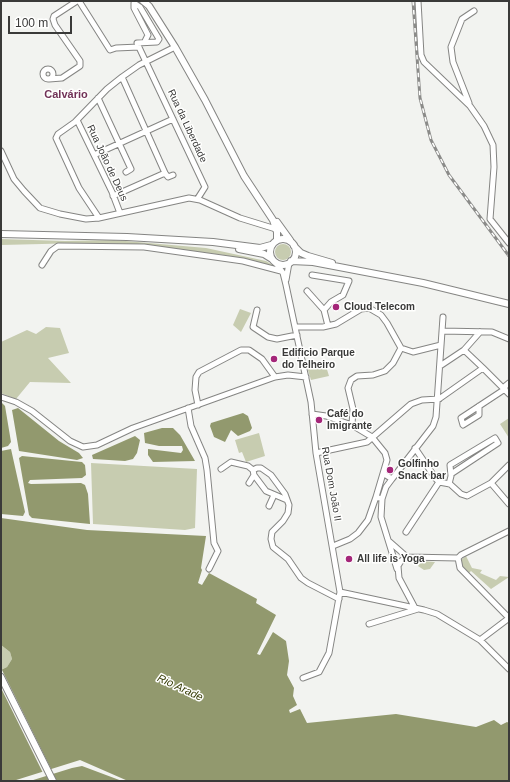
<!DOCTYPE html>
<meta charset="utf-8">
<style>
body{margin:0}
#map{position:relative;width:510px;height:782px;overflow:hidden;background:#f2f3f0;font-family:Arial,sans-serif}
canvas{display:block}
.frame{position:absolute;inset:0;border:2px solid #3a3a39;pointer-events:none}
.scale{position:absolute;left:8px;top:16px;width:64px;height:18px;box-sizing:border-box;border:2px solid #3a3a39;border-top:0;padding-left:5px;font-size:12px;line-height:14px;white-space:nowrap;color:#3a3a39;-webkit-text-stroke:3px #fffffe;paint-order:stroke}
</style>
<div id="map">
<canvas width="510" height="782"></canvas>
<div class="frame"></div>
<div class="scale">100 m</div>
</div>
<script>
const g = document.querySelector('canvas').getContext('2d');
g.lineJoin = 'round';
function paint(path, color) { g.fillStyle = color; g.fill(path, 'evenodd'); }
const toPath = rows => new Path2D(rows.map(r => 'M' + r).join(''));
function trace(path, color, width, dash) { g.strokeStyle = color; g.lineWidth = width; g.lineCap = dash ? 'butt' : 'round'; g.setLineDash(dash || []); g.stroke(path); }
function label(font, color, halo, rows, align = 'center') {
  g.font = font + ' Arial,sans-serif'; g.lineWidth = 3; g.setLineDash([]); g.textBaseline = 'middle'; g.strokeStyle = halo; g.fillStyle = color; for (const [text, x, y, turn = 0] of rows) {
    g.save(); g.translate(x, y); g.rotate((+turn || 0) * Math.PI / 180); g.textAlign = isNaN(turn) ? turn : align; if (halo) g.strokeText(text, 0, 0); g.fillText(text, 0, 0); g.restore();
  }
}
const green = toPath([
 [1,239,65,241,114,240,206,248,266,261,276,267,224,255,175,249,131,244,83,243,1,245],
 '275 252a8 8 0 1 1 16 0a8 8 0 1 1-16 0Z',
 [240,309,251,313,241,332,233,325],
 [46,327,60,328,69,353,48,358,71,383,30,382,16,399,1,393,1,342,27,330,36,334],
 [325,363,329,376,311,380,307,367],
 [509,418,509,438,500,424],
 [259,433,265,456,246,462,242,452,239,453,235,440],
 [91,463,197,469,195,528,185,530,93,524],
 [466,556,472,568,482,570,480,573,496,580,500,576,509,577,491,589,471,571,469,573,462,567,461,560],
 [422,561,435,562,430,569,424,570,418,566],
 [1,645,10,652,12,659,7,667,1,670]
]);
const water = toPath([
 [1,402,5,406,11,442,8,446,1,448],
 [18,408,59,441,79,453,83,458,77,460,19,451,12,410],
 [243,413,248,416,252,428,250,431,238,436,231,430,225,442,214,437,210,426,211,423],
 [162,428,173,428,180,435,195,461,153,462,148,455,148,449,181,453,183,450,182,446,159,446,145,443,144,433],
 [135,436,140,440,137,453,133,459,125,461,93,459,92,455],
 [11,449,25,512,23,516,1,514,1,451],
 [22,456,82,462,85,465,86,475,82,478,30,480,28,483,31,484,81,483,85,485,88,494,90,524,32,518,29,515,19,458],
 [1,518,87,530,206,536,201,568,202,570,198,583,202,585,209,573,257,599,256,603,276,615,257,654,260,655,273,632,286,641,289,661,287,675,294,688,293,696,297,705,289,710,290,713,300,709,307,723,396,714,476,727,494,720,501,725,507,722,509,723,509,781,128,781,80,760,13,781,1,781,1,670,7,667,12,659,10,652,1,645],
 [82,766,122,781,30,781,72,768]
]);
const pier = toPath([
 [1,668,52,771,43,773,1,688]
]);
const minor = toPath([
 [79,1,110,50,116,48,139,47],
 [418,1,421,55,424,62,470,106,484,126,493,145,494,167,490,219,509,243],
 [145,41,148,35,134,8,134,3,140,7,159,39,157,42,137,43,205,187,198,198],
 '43 74a5 5 0 1 1 10 0a5 5 0 1 1-10 0Z',
 [49,79,62,78,80,66,80,61,55,25,53,19,54,16,77,1],
 [98,98,131,169,126,172],
 [469,103,453,62,451,47,462,19,474,11],
 [77,120,112,192,120,213],
 [1,151,14,179,24,191,40,208,60,214,86,219,99,218,189,198,200,200,240,218,279,230],
 [94,155,173,119],
 [165,173,168,177,173,175],
 [113,196,165,173,122,77],
 [99,218,79,188,56,138,58,134,75,122,107,89,122,77,139,65,175,47],
 [276,263,283,273,286,285,311,402,316,453,340,592,329,653,319,672,303,678],
 [42,265,51,251,58,246,144,247,243,261,281,271],
 [312,275,349,281,343,295,331,302,324,310],
 [286,280,289,263],
 [307,291,324,310,328,326],
 [257,310,253,327,268,337,277,339,297,335],
 [295,327,323,327,336,324,361,309,369,308,381,315,387,323,401,348,413,352,441,345],
 [442,331,492,332,509,339],
 [464,350,480,332],
 [440,366,464,350,483,368],
 [503,388,509,383],
 [1,397,16,402,32,411,70,441,83,447,97,445,133,428,275,377,288,375,306,377],
 [439,399,483,368,509,394],
 [198,405,195,390,196,377,199,372,241,350,249,350,262,359,275,377],
 [479,406,479,415,463,425,461,418,505,389],
 [188,408,191,426,205,458,207,470,214,543,218,551,209,569],
 [312,414,326,416,352,425,372,437,385,453,387,460,376,497,382,499,386,487,392,479,384,474],
 [352,425,353,409,348,388,351,380,357,376,373,375,385,371,393,363,401,348],
 [415,448,436,479,439,482,450,484,461,494,467,496,491,483,509,465],
 [316,453,367,442,411,404,422,400,439,399],
 [221,469,231,462,248,466,253,470],
 [392,479,433,426,436,417,443,317],
 [249,483,254,475],
 [491,483,509,504],
 [449,484,451,476,450,465,495,438,498,443,451,474],
 [382,499,381,517,397,569],
 [287,500,266,491,254,475,253,470,257,468,261,468,271,475,285,494,289,505,288,513,283,521,272,532,271,539,273,547,288,559,301,578,308,583,339,599],
 [269,506,274,495],
 [406,532,439,482],
 [390,542,407,557],
 [333,546,350,539,358,533,368,520,376,497],
 [458,558,460,568,509,618,480,640],
 [458,558,461,555,509,531],
 [340,592,424,610,437,614,480,640,509,669],
 [415,608,399,578,398,566,401,561,407,557,458,558],
 [369,624,418,609]
]);
const major = toPath([
 [143,1,149,6,175,47,205,100,244,176,273,220,277,232,277,240],
 [277,222,290,240],
 [1,234,127,237,213,242,260,248,271,245],
 '270 252a13 13 0 1 1 26 0a13 13 0 1 1-26 0Z',
 [294,246,301,253,308,256,332,263],
 [239,249,264,254,272,259],
 [291,261,313,262,423,283,509,304],
 [1,677,53,781]
]);
const rail = toPath([
 [413,1,420,98,431,140,449,175,509,256]
]);
const markers = [
 [336,307,4,"#a42679"],
 [274,359,4,"#a42679"],
 [319,420,4,"#a42679"],
 [390,470,4,"#a42679"],
 [349,559,4,"#a42679"]
];
const streetNames = [
 ["Rua da Liberdade",187,126,65],
 ["Rua João de Deus",107,163,65],
 ["Rua Dom João II",331,484,80]
];
const poiNames = [
 ["Cloud Telecom",344,307],
 ["Edificio Parque",282,353],
 ["do Telheiro",282,365],
 ["Café do",327,414],
 ["Imigrante",327,426],
 ["Golfinho",398,464],
 ["Snack bar",398,476],
 ["All life is Yoga",357,559]
];
const neighbourhoodNames = [
 ["Calvário",66,95]
];
const waterNames = [
 ["Rio Arade",180,688,25]
];
paint(green, '#c7ccb0');
paint(water, '#92996e');
paint(pier, '#f2f3f0');
trace(minor, '#858583', 7);
trace(major, '#858583', 8);
trace(minor, '#fff', 5);
trace(major, '#fff', 6);
trace(rail, '#8b8b89', 3);
trace(rail, '#fffffe', 1.5, [4.5]);
for (const [x, y, r, color] of markers) { const dot = new Path2D(); dot.arc(x, y, r, 0, 2 * Math.PI); g.fillStyle = color; g.fill(dot); trace(dot, '#fffffe', 1.5); }
label('10px', '#3a3a39', '#fffffe', streetNames);
label('bold 10px', '#3a3a39', '#fffffe', poiNames, 'left');
label('bold 11px', '#713257', '#fffffe', neighbourhoodNames);
label('italic 11px', '#3a3f0a', '#fffffe', waterNames);
</script>
